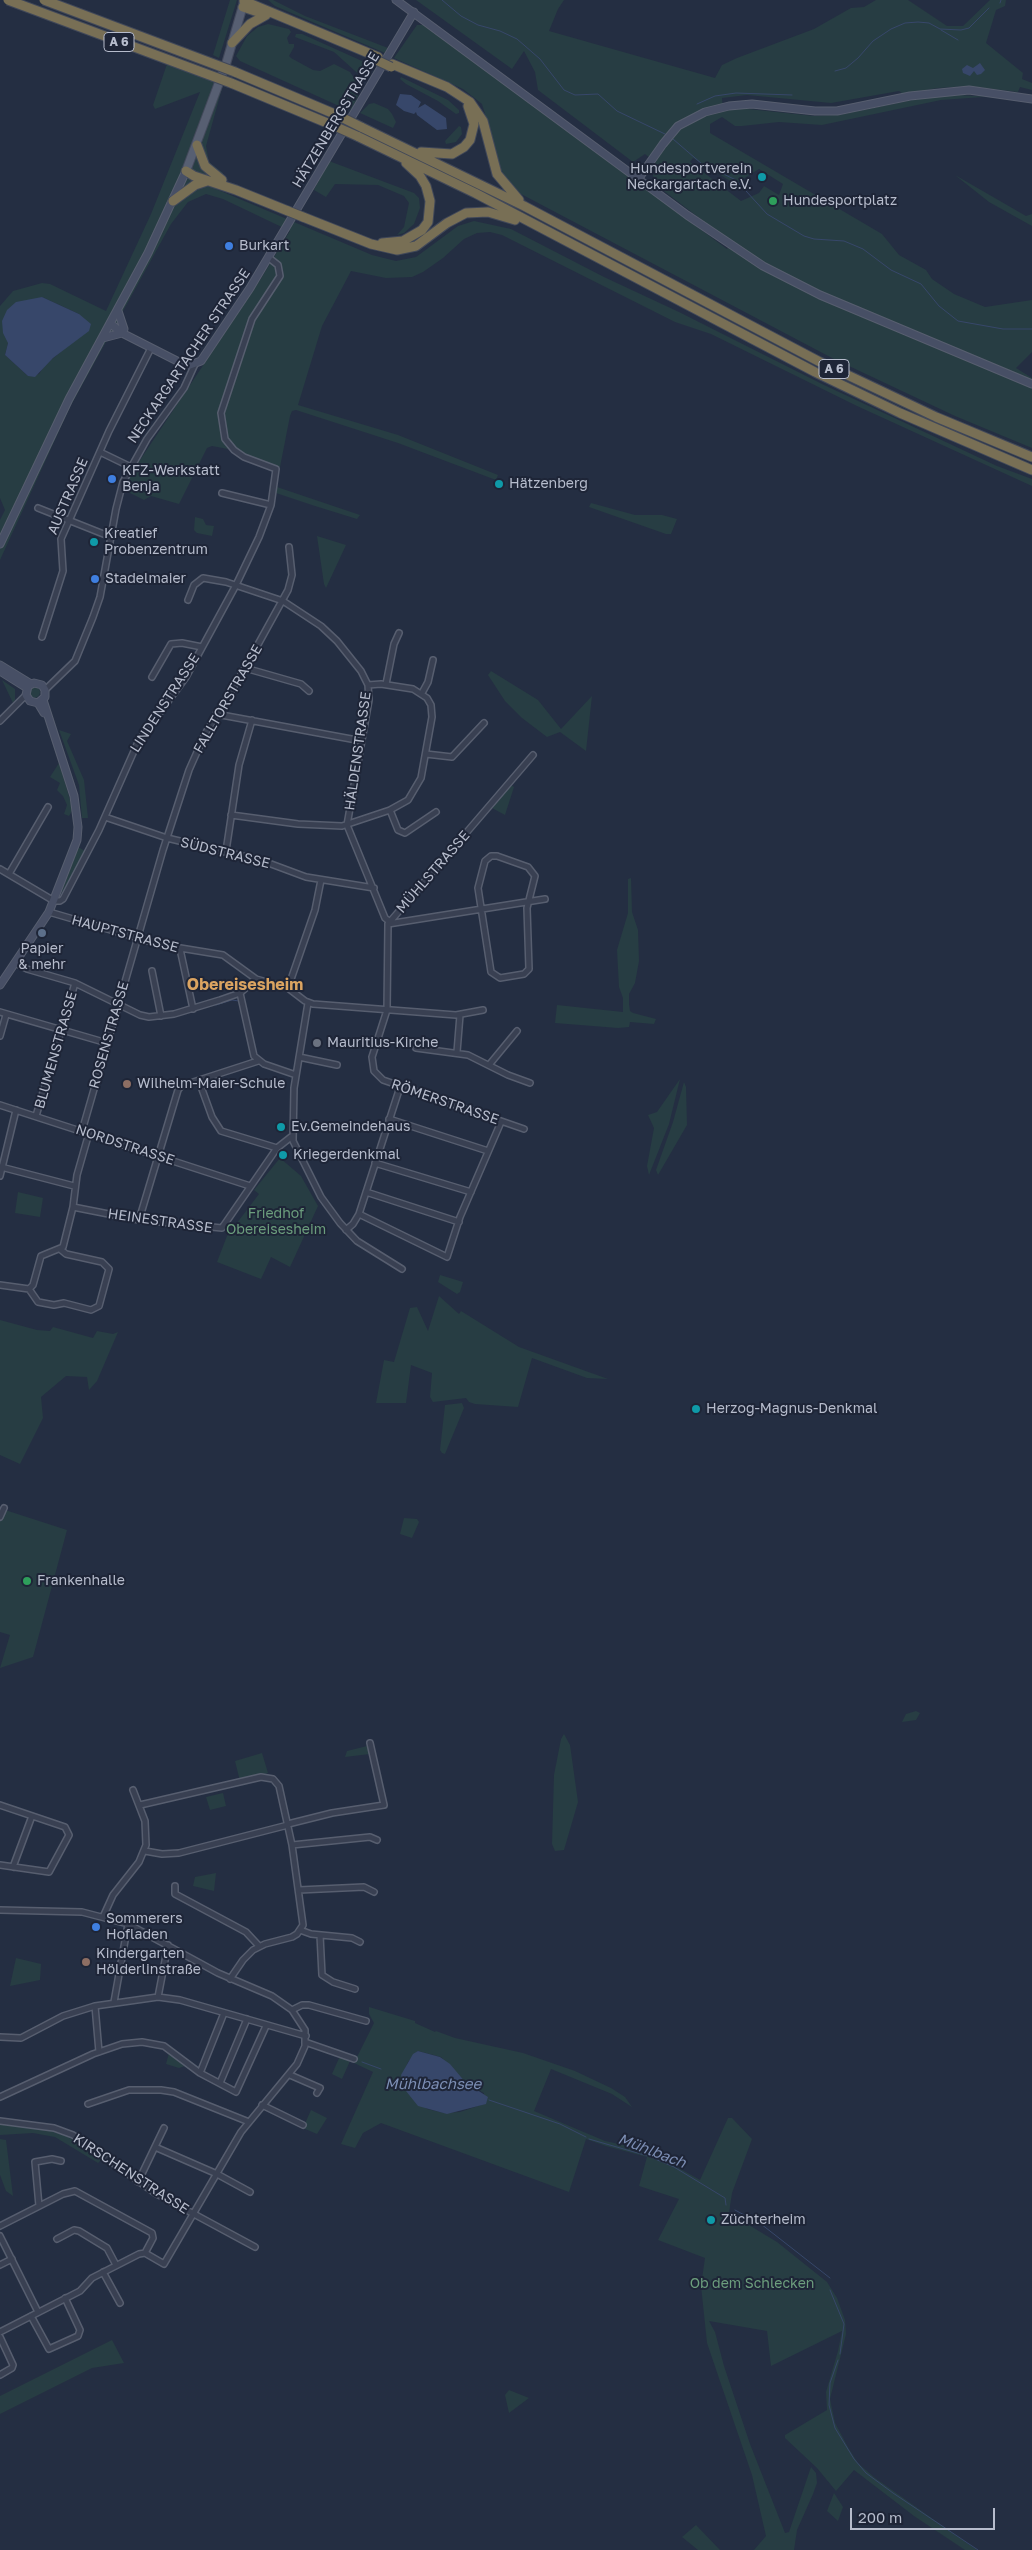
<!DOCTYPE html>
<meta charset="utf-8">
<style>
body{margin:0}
#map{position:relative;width:1032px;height:2550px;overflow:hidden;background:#242e42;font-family:"Golos Text",sans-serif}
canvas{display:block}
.scale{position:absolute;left:850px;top:2508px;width:145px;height:22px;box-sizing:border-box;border:2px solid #b6bccc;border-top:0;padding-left:6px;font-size:15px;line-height:18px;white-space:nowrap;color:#b6bccc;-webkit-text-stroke:4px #1e2537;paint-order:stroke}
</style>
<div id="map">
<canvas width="1032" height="2550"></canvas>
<div class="scale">200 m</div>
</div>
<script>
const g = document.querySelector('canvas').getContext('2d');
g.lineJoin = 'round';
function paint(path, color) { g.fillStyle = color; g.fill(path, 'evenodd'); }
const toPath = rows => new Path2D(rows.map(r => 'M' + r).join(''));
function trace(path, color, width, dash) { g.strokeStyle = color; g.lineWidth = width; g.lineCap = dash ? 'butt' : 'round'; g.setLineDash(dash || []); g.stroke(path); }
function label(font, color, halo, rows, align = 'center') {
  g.font = font + ' "Golos Text",sans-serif'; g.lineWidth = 4; g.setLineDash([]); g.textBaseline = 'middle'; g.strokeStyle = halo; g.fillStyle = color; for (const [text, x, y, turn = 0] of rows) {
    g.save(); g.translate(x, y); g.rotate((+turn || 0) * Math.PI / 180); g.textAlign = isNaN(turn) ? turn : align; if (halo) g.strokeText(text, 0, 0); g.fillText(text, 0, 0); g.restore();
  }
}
const green = toPath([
 [230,0,237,0,219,58,213,55],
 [268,0,273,0,305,16,388,48,385,53,275,6],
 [416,0,564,0,558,9,549,31,715,78,722,65,737,58,814,29,851,8,864,7,876,0,908,0,947,26,963,26,990,0,1006,0,1005,6,996,10,986,43,1023,73,1022,79,1032,83,1032,90,1020,87,1018,92,969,86,938,88,903,94,899,91,831,103,747,95,722,98,723,111,739,108,814,116,839,115,922,98,959,95,1007,98,983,97,941,100,822,125,779,122,742,126,735,126,722,117,710,124,710,133,882,234,899,255,926,270,932,279,954,294,985,307,1032,300,1032,352,1016,368,1032,378,1032,448,955,416,832,358,521,194,503,177,492,147,492,137,482,104,463,89,394,58,417,25,423,25,429,28,727,249,732,243,660,188,653,176,655,162,645,154,633,162,538,90,535,72,524,51,512,69],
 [693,158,735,184,759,169,783,184,779,195,764,186,759,193,741,201,690,162],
 [268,24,289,29,291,32,287,38,289,44,294,44,294,47,289,56,291,58,313,70,320,71,334,64,350,72,359,85,358,96,352,109,339,106,240,61,236,56,247,36,258,27],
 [296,34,302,34,371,65,371,75,365,80,334,52,295,37],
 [167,64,223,85,206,146,209,162,223,173,216,189,372,255,396,261,416,257,458,226,474,221,511,229,604,277,679,312,824,385,997,466,1032,479,1032,486,857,406,711,334,675,322,502,235,490,232,477,233,464,239,443,258,423,272,412,277,386,278,351,271,322,326,298,405,398,435,498,475,496,480,398,443,296,410,292,411,290,416,280,467,250,458,233,447,228,449,212,446,207,448,179,504,151,496,144,500,124,490,130,475,260,280,290,231,223,199,206,194,188,202,171,224,70,407,0,560,0,520,5,510,0,498,0,306,13,291,42,283,50,284,106,311,151,214,200,92,155,109,153,105],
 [42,297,79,314,63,350,45,365,39,374,28,376,5,355,8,343],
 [401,77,448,100,459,110,459,113,456,114,438,101,406,84,400,79],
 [374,103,388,109,392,114,396,122,393,128,360,113,369,104],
 [459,126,461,127,462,134,456,142,446,144,445,141],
 [329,161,414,193,419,198,420,208,414,224,404,233,397,235,404,227,409,203,404,196,378,185,335,184,326,197,314,190],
 [955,175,1026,216,1032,214,1032,226,989,202],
 [277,487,360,515,357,519,315,506,276,493],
 [591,503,635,515,662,515,677,519,671,534,666,534,589,507],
 [195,517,203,519,206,525,214,526,212,536,197,533,194,530],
 [317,536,346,545,326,588,324,584],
 [491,671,538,700,561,729,592,696,586,751,560,732,547,737,522,718,505,701,488,675],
 [2,680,15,689,15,700,13,703],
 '28 692a6 6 0 1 1 12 0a6 6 0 1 1-12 0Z',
 [59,730,71,734,67,741,84,780,88,818,82,818,79,785],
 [59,763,71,803,72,811,69,816,64,814,67,805,63,796,57,790,60,783,50,777],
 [511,785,514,787,505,815,492,808],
 [78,847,85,851,60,896,73,862],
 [631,878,632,912,638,930,639,961,635,983,629,994,629,1004,630,1011,633,1013,656,1019,654,1024,630,1022,629,1027,618,1028,555,1023,557,1005,623,1012,623,998,619,987,617,950,628,913,628,879],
 [680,1079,669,1124,649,1175,647,1166,654,1128,648,1115,657,1112],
 [684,1082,686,1087,687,1125,658,1175,656,1170,673,1122],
 [280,1158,301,1176,318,1206,290,1267,271,1257,261,1279,217,1262,227,1236,259,1194,254,1190],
 [18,1192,43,1198,40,1217,15,1213],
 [440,1275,463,1282,460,1292,457,1294,438,1282],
 [439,1296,459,1314,461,1311,519,1347,608,1379,587,1378,532,1358,518,1407,475,1404,469,1402,466,1398,433,1402,430,1397,432,1373,411,1365,406,1403,376,1403,384,1360,394,1362,410,1308,417,1307,428,1331],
 [0,1320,37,1330,50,1331,53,1327,93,1338,97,1331,113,1334,118,1332,97,1381,89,1390,87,1377,66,1376,41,1397,43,1418,20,1464,0,1455],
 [462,1403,464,1408,445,1454,442,1453,440,1450,445,1405],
 [2,1509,67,1530,33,1657,0,1668,10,1635,0,1632,0,1513],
 [404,1518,417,1519,419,1522,412,1538,400,1534],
 [916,1711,920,1713,916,1720,902,1722,906,1714],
 [564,1734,570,1745,578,1802,564,1850,555,1851,552,1844,554,1775,561,1739],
 [367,1746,370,1754,345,1757,347,1751],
 [262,1753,268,1773,240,1781,235,1761],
 [223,1793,226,1806,210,1810,206,1797],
 [216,1873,214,1891,193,1886,195,1877],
 [16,1958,41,1964,40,1980,10,1986],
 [369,2007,415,2021,415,2023,435,2032,436,2031,455,2038,523,2053,575,2071,611,2088,625,2097,632,2107,612,2094,551,2069,534,2111,605,2141,647,2150,663,2157,675,2166,700,2180,728,2118,732,2118,752,2139,732,2193,729,2213,777,2242,827,2282,837,2298,845,2320,846,2334,830,2399,835,2423,849,2449,858,2463,875,2478,977,2550,965,2550,914,2516,854,2470,836,2491,817,2468,785,2438,785,2435,827,2410,826,2392,838,2351,842,2331,771,2366,767,2331,709,2321,715,2332,724,2366,750,2444,785,2533,789,2532,811,2467,816,2473,817,2483,813,2494,797,2530,794,2550,754,2550,766,2536,752,2475,707,2343,701,2286,705,2258,658,2240,679,2199,639,2186,647,2157,606,2146,586,2139,569,2192,381,2123,363,2133,355,2148,341,2144,373,2072,354,2063,374,2023,369,2014],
 [418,2051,441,2057,466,2083,484,2093,481,2105,460,2112,444,2113,427,2109,403,2084,402,2078,408,2062],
 [169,2053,185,2066,179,2068,166,2064],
 [340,2056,350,2061,342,2079,332,2074],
 [311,2110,327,2118,317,2134,303,2128],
 [0,2124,46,2129,68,2137,101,2160,98,2163,55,2137,33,2133,0,2135],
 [0,2139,6,2140,13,2196,6,2191,0,2175],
 [112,2340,124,2363,92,2368,0,2414,0,2396],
 [509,2390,529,2398,509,2413,505,2395],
 [834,2493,843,2507,838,2521,827,2511],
 [696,2525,720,2550,698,2550,682,2537]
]);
const water = toPath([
 [980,63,985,70,981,74,977,75,974,71,970,76,963,73,962,69,967,65,973,68],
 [400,94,411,95,421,102,418,108,425,104,446,118,447,129,437,130,417,115,416,112,414,114,404,111,396,105],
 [42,297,79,314,91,324,89,331,53,358,35,377,28,376,5,355,8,343,3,333,2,321,7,310,16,302],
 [418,2051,440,2057,450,2064,466,2083,488,2097,486,2104,447,2114,418,2106,406,2091,401,2075,413,2054]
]);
const stream = toPath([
 [442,0,461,16,478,25,500,31,517,39,540,59,564,90,575,95,598,94,617,111,667,135],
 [1000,3,1001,0],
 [941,30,958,40],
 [835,71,846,68,858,58,873,41,891,29,905,23,918,22,929,23,940,29,961,30,969,28,989,8],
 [697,104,715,96,736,93,792,95],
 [673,139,702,164,736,180,767,214,804,236,814,239,844,241,863,249,891,270,921,284,939,306,958,321,1003,329,1032,329],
 [216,1005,232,1000,239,1001],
 [362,2062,381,2069],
 [489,2100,560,2124,586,2137],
 [589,2139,648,2156,674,2167,725,2198,726,2205],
 [735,2210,761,2224,830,2278],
 [830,2290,844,2324,840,2354],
 [838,2360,830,2383,829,2405,835,2428,854,2459,866,2473,893,2493,978,2550]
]);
const street = toPath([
 [100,452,131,467],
 [222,493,271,505],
 [38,508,111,537],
 [188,600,194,585,203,578,226,582,283,601,321,626,337,641,361,671,368,685,369,700,347,825,385,918,390,922],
 [42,637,63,571,61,539,109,431,151,348],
 [245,668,301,684,309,691],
 [152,677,171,644,182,643,202,647],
 [386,684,394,644,399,633],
 [45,690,75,661,93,617,100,597,116,509,123,482,147,439,184,388,195,364],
 [422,693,428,682,433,660],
 [216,714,362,741],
 [0,721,26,695],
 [426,754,452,757,484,723],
 [390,810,398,830,405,833,436,812],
 [231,815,298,824,342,826,390,810,408,800,421,778,432,717,431,705,427,698,413,689,381,684,368,685],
 [105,817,167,838,263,861,306,877,374,888],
 [226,851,239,765,252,720],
 [497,856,528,867,535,876,527,908,529,969,524,974,500,978,491,972,478,888,485,861,491,856,497,856],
 [0,869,54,901,60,901,63,899,99,830,138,742,186,677,236,585,259,537,271,505,276,469,244,457,234,450,225,439,221,413,252,319,280,276,278,265,269,258],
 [9,874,48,807],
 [49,912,162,945,223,955,256,979,288,988,305,1001,313,1004,456,1015,483,1010],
 [388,924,545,899],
 [180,949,193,1009],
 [15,963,27,969,75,983,140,1015,149,1017,174,1014,220,1000,240,993,256,979],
 [152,971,161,1016],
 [288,988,315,910,321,880],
 [240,993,254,1056,264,1064,296,1075],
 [308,1003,294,1088,293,1141,321,1197,340,1223,357,1241,402,1269],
 [0,1012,107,1043],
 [0,1036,6,1015],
 [416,1048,468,1055,508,1075,530,1083],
 [457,1052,460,1015],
 [299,1057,337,1065],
 [489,1065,517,1031],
 [199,1081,212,1117,221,1131,277,1148],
 [0,1105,250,1186],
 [36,1116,75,983],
 [389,1119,488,1151],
 [524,1129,383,1080,374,1071,372,1057,387,1010,388,924,533,755],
 [82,1131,163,850,189,770,205,734,245,668,288,590,292,575,289,547],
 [375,1163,471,1192],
 [1,1167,74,1186],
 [0,1176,16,1110],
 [366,1192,459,1222],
 [73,1207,139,1220,222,1228,277,1148,291,1137],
 [359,1214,447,1257,460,1217,501,1122],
 [139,1220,178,1090,181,1086,258,1061],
 [346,1230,353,1224,359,1214,400,1087],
 [0,1285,29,1289,33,1285,41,1256,63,1247,73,1207,77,1175,89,1133],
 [29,1289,38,1302,54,1305,64,1303,91,1310,99,1306,109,1269,102,1262,66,1254,60,1249],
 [0,1517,4,1508],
 [0,1805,65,1827,69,1835,49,1872,0,1865],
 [140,1805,261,1777,273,1779,279,1786,292,1845,303,1925,297,1934,292,1937,265,1944,253,1950,243,1960,230,1979],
 [288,1824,332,1813,384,1805,370,1743],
 [292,1845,370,1837,377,1840],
 [145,1851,162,1854,179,1853,288,1825],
 [13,1867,32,1816],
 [175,1886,175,1894,246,1932,259,1946],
 [299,1890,364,1887,374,1892],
 [0,1910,82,1912,128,1924,218,1973,272,1996,292,2010,305,2030,305,2046,297,2064,241,2132,164,2264,145,2253],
 [103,1917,113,1895,139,1862,146,1845,145,1821,133,1790],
 [300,1930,311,1934,352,1938,360,1942],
 [320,1935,322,1975,333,1982,355,1989],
 [158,1997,168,1945],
 [114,2002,128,1924],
 [95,2006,99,2052],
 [292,2010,302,2005,309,2005,366,2021],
 [0,2037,21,2038,63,2016,95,2006,158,1997,180,2000,306,2036],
 [305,2042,354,2059],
 [200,2073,224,2013],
 [290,2075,320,2088,317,2093],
 [220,2083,247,2019],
 [0,2097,93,2054,122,2044,142,2042,164,2046,200,2073,236,2092,266,2026],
 [88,2104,129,2090,161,2090,174,2092,249,2122],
 [262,2105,303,2125],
 [0,2121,54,2128,73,2135,155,2193,255,2247],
 [155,2147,217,2174,250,2192],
 [138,2182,164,2128],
 [39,2206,35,2162,52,2159,61,2161],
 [0,2226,63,2194,75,2191,152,2233,153,2238,145,2253],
 [0,2236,38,2312],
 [57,2239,74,2230,79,2231,107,2248,116,2265],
 [0,2265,12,2259],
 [103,2272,120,2303],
 [31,2316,49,2349,78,2336,80,2330,65,2298],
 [0,2332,80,2291,92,2278,139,2254,145,2253],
 [0,2337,13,2365,12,2368,0,2375]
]);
const secondary = toPath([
 [396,0,687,215,763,266,820,295,1032,384],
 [639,178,663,144,678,126,705,112,729,106,752,104,815,111,837,111,910,96,969,90,1032,99],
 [118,311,124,329],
 [111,324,122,333,181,363,190,365,201,361,250,288,414,12],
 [103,338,122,333],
 [0,544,69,399,148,253,186,171],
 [0,665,31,684],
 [0,671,27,688],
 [38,703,45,697,45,690,42,685,34,683,28,686,26,695,30,701,38,703,44,713],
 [0,985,49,912,77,840,78,827,74,796,43,700]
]);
const primary = toPath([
 [186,171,226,64,244,2]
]);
const highway = toPath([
 [244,1,378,57],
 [243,7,258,12],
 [232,43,250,24,266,15],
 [392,64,447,87,470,102,483,121,497,174,519,200],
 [235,72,337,115],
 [231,83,332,125],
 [361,127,524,206,820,362,936,417,1032,457],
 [357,136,475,193,815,372,900,413,1032,470],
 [197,145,205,166,222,180],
 [421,152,452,154,464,147,470,140,474,124,468,106],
 [186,171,194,176,236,190,288,211],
 [173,201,195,185,207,181],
 [303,217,371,244,397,250,416,246,447,223,466,213,488,212,515,220],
 [382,243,403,241,422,230,428,222,430,201,426,186,420,176,406,163]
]);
const highwayBridge = toPath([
 [8,0,231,83],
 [44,0,235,72],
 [376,60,391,67],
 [337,115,361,127],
 [332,125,357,136],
 [288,211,303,217]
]);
const markers = [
 [762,177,5,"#0f9aa8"],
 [773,201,5,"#2e9e5b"],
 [229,246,5,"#3f7fe0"],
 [112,479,5,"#3f7fe0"],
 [499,484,5,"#0f9aa8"],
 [94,542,5,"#0f9aa8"],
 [95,579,5,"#3f7fe0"],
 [42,933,5,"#5c6f8a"],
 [317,1043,5,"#6b7280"],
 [127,1084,5,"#8d6e63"],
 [281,1127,5,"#0f9aa8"],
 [283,1155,5,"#0f9aa8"],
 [696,1409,5,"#0f9aa8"],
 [27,1581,5,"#2e9e5b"],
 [96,1927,5,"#3f7fe0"],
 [86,1962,5,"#8d6e63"],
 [711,2220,5,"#0f9aa8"]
];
const shields = [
 [119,42,30],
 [834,369,30]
];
const shieldNames = [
 ["A 6",119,42],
 ["A 6",834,369]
];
const streetNames = [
 ["HÄTZENBERGSTRASSE",336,120,-59],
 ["NECKARGARTACHER STRASSE",189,356,-56],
 ["AUSTRASSE",68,496,-67],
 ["FALLTORSTRASSE",228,699,-60],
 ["LINDENSTRASSE",165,703,-57],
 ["HÄLDENSTRASSE",358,751,-82],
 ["SÜDSTRASSE",225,853,14],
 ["MÜHLSTRASSE",433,872,-49],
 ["HAUPTSTRASSE",125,934,15],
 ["ROSENSTRASSE",109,1035,-74],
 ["BLUMENSTRASSE",56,1050,-74],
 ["RÖMERSTRASSE",445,1102,19],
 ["NORDSTRASSE",125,1145,18],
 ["HEINESTRASSE",160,1221,8],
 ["KIRSCHENSTRASSE",131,2174,33]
];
const poiNames = [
 ["Hundesportverein",752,169,"right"],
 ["Neckargartach e.V.",752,185,"right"],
 ["Hundesportplatz",783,201],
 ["Burkart",239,246],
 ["KFZ-Werkstatt",122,471],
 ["Benja",122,487],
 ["Hätzenberg",509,484],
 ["Kreatief",104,534],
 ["Probenzentrum",104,550],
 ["Stadelmaier",105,579],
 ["Papier",42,949,"center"],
 ["& mehr",42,965,"center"],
 ["Mauritius-Kirche",327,1043],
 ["Wilhelm-Maier-Schule",137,1084],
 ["Ev.Gemeindehaus",291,1127],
 ["Kriegerdenkmal",293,1155],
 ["Herzog-Magnus-Denkmal",706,1409],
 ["Frankenhalle",37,1581],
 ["Sommerers",106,1919],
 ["Hofladen",106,1935],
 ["Kindergarten",96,1954],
 ["Hölderlinstraße",96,1970],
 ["Züchterheim",721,2220]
];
const parkNames = [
 ["Friedhof",276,1214],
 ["Obereisesheim",276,1230],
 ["Ob dem Schlecken",752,2284]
];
const waterNames = [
 ["Mühlbachsee",433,2084],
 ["Mühlbach",652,2151,21]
];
const quarterNames = [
 ["Obereisesheim",245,985]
];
paint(green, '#273d43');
paint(water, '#37476a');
trace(stream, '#37476a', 1);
trace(street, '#575e6f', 8);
trace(secondary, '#575e6f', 9);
trace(primary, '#43495b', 10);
trace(highway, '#414859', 11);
trace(street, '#394052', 5);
trace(secondary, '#474f65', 7);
trace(primary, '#575f72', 8);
trace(highway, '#786f55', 9);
trace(highwayBridge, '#414859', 11, []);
trace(highwayBridge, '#786f55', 9);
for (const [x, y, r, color] of markers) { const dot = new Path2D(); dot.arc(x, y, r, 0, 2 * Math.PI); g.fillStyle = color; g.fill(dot); trace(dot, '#1e2537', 2); }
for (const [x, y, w] of shields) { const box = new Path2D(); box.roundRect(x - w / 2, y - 9.5, w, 19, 4); g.fillStyle = '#1e2537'; g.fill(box); trace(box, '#b6bccc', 1); }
label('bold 12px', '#b6bccc', null, shieldNames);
label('14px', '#b6bccc', '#1e2537', streetNames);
label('14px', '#b6bccc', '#1e2537', poiNames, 'left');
label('14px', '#6c9e7d', '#1e2537', parkNames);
label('italic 15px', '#7c8eb4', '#1e2537', waterNames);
label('bold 16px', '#dba461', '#1e2537', quarterNames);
</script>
